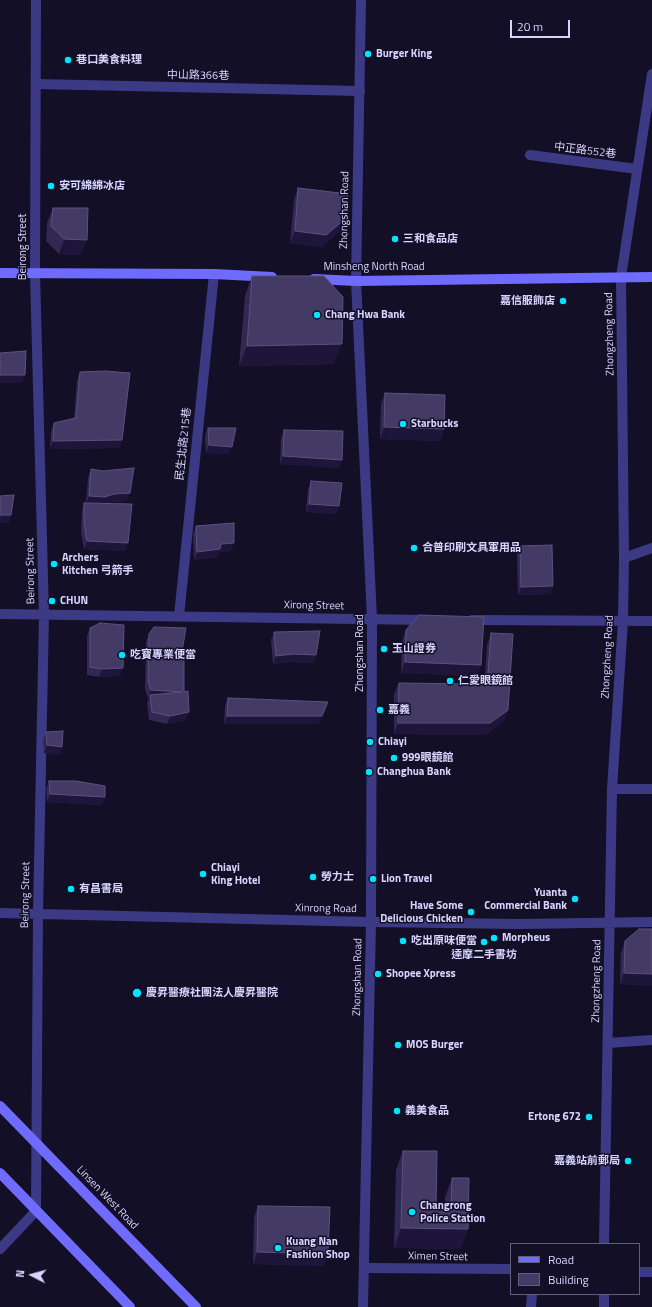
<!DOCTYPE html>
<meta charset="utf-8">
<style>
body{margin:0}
#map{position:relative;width:652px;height:1307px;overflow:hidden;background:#130f26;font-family:"Titillium Web",sans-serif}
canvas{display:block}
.legend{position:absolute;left:510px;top:1243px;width:130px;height:52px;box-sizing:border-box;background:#130f26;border:1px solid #625e7d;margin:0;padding:5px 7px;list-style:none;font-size:12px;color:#d9d4ff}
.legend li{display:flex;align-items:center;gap:8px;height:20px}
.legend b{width:20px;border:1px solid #625e7d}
.north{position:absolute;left:12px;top:1255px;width:40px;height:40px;-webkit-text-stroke:3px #130f26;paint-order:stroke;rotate:276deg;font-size:11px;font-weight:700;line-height:16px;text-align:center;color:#d9d4ff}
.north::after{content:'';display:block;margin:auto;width:14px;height:18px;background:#d9d4ff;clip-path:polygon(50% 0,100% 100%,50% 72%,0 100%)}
.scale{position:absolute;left:510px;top:20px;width:60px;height:18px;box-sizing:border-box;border:2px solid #d9d4ff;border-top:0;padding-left:5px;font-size:12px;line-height:14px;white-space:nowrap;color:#d9d4ff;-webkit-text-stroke:3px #130f26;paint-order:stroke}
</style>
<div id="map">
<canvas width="652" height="1307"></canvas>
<ul class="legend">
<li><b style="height:5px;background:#6f6bff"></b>Road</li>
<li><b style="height:11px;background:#433a66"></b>Building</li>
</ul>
<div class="north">N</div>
<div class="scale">20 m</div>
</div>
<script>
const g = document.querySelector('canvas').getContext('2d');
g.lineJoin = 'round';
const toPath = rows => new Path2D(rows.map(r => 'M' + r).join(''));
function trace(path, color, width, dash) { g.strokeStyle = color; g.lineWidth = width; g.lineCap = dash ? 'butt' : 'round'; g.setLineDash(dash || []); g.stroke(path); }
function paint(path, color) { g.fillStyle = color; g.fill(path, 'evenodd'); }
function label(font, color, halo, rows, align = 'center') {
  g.font = font + ' "Titillium Web","Noto Sans TC",sans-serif'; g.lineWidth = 3; g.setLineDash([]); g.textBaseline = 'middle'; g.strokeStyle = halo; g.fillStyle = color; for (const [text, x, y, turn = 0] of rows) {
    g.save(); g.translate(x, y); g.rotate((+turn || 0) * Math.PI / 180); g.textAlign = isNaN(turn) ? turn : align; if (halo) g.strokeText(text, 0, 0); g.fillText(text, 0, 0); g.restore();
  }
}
const service = toPath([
 [36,84,360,91],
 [530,155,637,169],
 [624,558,652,548],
 [179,616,214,274],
 [612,789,652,789],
 [608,1043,652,1040],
 [0,1249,36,1211],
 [531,1307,532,1294]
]);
const minor = toPath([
 [0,614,428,620],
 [472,620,652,621],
 [0,913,371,922,520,924,652,922],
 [36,1211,38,914,44,615,35,273,36,0],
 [604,1244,612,789,623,621,624,558,621,277,652,74],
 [365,1268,511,1269],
 [639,1272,652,1272],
 [604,1294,604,1307]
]);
const tertiary = toPath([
 [361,0,356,281,372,619,371,922,363,1307]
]);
const secondary = toPath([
 [0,273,214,274,272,277],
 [314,279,356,281,652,277],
 [0,1106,196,1307],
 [0,1173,130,1307]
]);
const wall = toPath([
 [298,188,340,231,322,247,290,243,294,200],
 [53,208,81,255,59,254,46,241,47,223],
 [252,276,334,364,239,366,245,296],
 [80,372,122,440,119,448,50,449,51,431,54,423,74,418,77,380],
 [385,393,444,429,440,441,380,439,381,404],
 [208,428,229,454,206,453,205,436],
 [284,430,339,468,280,464,281,438],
 [91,469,127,501,111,502,105,504,125,551,84,549,81,532,82,511,84,503,86,503,88,477],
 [311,481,339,506,336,514,306,512,308,489],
 [196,526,231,551,219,552,217,557,194,560,193,534],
 [520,546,551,594,518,595,517,554],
 [90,628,120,676,99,677,87,675,87,636],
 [406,630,481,665,477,676,401,673,402,641],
 [274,632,316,655,313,663,290,662,273,664,271,640],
 [491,633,508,710,503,722,485,735,394,734,394,694,399,683,471,684,485,676,487,645],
 [149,634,184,692,186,720,167,724,149,720,147,703,149,698,148,698,145,689,146,642],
 [228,698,319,724,224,724,225,706],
 [46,732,60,755,44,753,43,740],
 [49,781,105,797,102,805,47,802,46,789],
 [652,929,652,986,620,984,621,953,625,941],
 [403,1151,436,1207,445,1207,445,1197,452,1178,461,1249,394,1248,396,1170],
 [258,1206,324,1266,253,1264,254,1217]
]);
const shadedWall = toPath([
 [345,219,340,231,322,247,290,243,295,231],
 [64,239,87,240,81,255,59,254],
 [342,344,334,364,239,366,247,346],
 [0,375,25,375,22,383,0,383],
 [384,427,444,429,440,441,380,439],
 [122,440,119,448,50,449,53,441],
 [209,445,232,447,229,454,206,453],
 [283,456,342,460,339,468,280,464],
 [130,493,127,501,111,502,102,505,86,504,89,496],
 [309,504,339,506,336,514,306,512],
 [0,515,11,515,9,523,0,523],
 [87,541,128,543,125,551,84,549],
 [234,543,231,551,219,552,217,557,194,560,197,552,221,544],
 [553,586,551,594,518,595,521,587],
 [293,654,316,655,313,663,290,662,273,664,276,656],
 [405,662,481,665,477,676,401,673],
 [123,668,120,676,99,677,102,669],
 [151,690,182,692,150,695,149,698,148,698],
 [328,702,319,724,224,724,227,716],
 [508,710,503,722,485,735,394,734,398,723],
 [189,712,186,720,167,724,170,716],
 [47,745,62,747,60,755,44,753],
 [50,794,105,797,102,805,47,802],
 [624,973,652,974,652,986,620,984],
 [401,1228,468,1229,461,1249,394,1248],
 [257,1252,328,1254,324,1266,253,1264]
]);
const building = toPath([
 [298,188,348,194,345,219,326,235,295,231,298,188],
 [53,208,88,208,87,240,64,239,51,226,53,208],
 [252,276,324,276,343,297,342,344,247,346,252,276],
 [26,351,25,375,0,375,0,353,26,351],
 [105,371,130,373,122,440,53,441,54,423,76,418,80,372,105,371],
 [385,393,445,395,444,429,384,427,385,393],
 [208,428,236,428,232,447,209,445,208,428],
 [284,430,343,431,342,460,283,456,284,430],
 [134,468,130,493,114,494,105,497,89,496,91,469,103,471,134,468],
 [311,481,342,483,339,506,309,504,311,481],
 [14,495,11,515,0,515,0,496,14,495],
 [84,503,132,504,128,543,87,541,84,524,84,503],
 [234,523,234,543,221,544,220,549,197,552,196,526,234,523],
 [552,545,553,586,521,587,520,546,552,545],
 [419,615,484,617,481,665,405,662,406,630,419,615],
 [100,623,124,625,123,668,102,669,90,667,90,628,100,623],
 [154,627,186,628,181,657,184,657,184,692,188,691,189,712,170,716,152,712,150,695,182,692,151,690,148,681,149,634,154,627],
 [320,631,316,655,293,654,276,656,274,632,320,631],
 [491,633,513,634,508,710,490,723,398,723,399,683,471,684,488,674,491,633],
 [228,698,328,702,322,716,227,716,228,698],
 [63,731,62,747,47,745,46,732,63,731],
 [49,781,76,781,105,786,105,797,50,794,49,781],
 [639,929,652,929,652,974,624,973,625,941,639,929],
 [403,1151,437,1151,436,1207,451,1207,452,1178,469,1178,468,1229,401,1228,403,1151],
 [258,1206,330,1207,328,1254,257,1252,258,1206]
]);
const markers = [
 [368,54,4,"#00e5ff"],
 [68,60,4,"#00e5ff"],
 [51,186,4,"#00e5ff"],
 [395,239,4,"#00e5ff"],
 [563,301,4,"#00e5ff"],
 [317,315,4,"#00e5ff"],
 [403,424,4,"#00e5ff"],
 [414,548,4,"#00e5ff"],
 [54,564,4,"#00e5ff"],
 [52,601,4,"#00e5ff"],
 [384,649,4,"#00e5ff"],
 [122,655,4,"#00e5ff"],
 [450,681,4,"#00e5ff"],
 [380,710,4,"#00e5ff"],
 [370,742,4,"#00e5ff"],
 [394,758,4,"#00e5ff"],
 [369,772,4,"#00e5ff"],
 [203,874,4,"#00e5ff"],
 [313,877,4,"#00e5ff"],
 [373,879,4,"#00e5ff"],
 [71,889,4,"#00e5ff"],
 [575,899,4,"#00e5ff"],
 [471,912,4,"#00e5ff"],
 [494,938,4,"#00e5ff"],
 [403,941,4,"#00e5ff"],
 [484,942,4,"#00e5ff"],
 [378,974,4,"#00e5ff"],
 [137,993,5,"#00e5ff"],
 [398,1045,4,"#00e5ff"],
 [397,1111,4,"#00e5ff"],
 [589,1117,4,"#00e5ff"],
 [628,1161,4,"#00e5ff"],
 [412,1212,4,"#00e5ff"],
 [278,1248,4,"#00e5ff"]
];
const poiNames = [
 ["Burger King",376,54],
 ["巷口美食料理",76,60],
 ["安可綿綿冰店",59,186],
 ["三和食品店",403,239],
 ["嘉信服飾店",555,301,"right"],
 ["Chang Hwa Bank",325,315],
 ["Starbucks",411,424],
 ["合普印刷文具軍用品",422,548],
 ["Archers",62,558],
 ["Kitchen 弓箭手",62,571],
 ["CHUN",60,601],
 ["玉山證券",392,649],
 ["吃寶專業便當",130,655],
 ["仁愛眼鏡館",458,681],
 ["嘉義",388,710],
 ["Chiayi",378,742],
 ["999眼鏡館",402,758],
 ["Changhua Bank",377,772],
 ["Chiayi",211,868],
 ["King Hotel",211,881],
 ["勞力士",321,877],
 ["Lion Travel",381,879],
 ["有昌書局",79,889],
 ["Yuanta",567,893,"right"],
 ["Commercial Bank",567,906,"right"],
 ["Have Some",463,906,"right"],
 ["Delicious Chicken",463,919,"right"],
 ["Morpheus",502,938],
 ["吃出原味便當",411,941],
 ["達摩二手書坊",484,955,"center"],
 ["Shopee Xpress",386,974],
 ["慶昇醫療社團法人慶昇醫院",146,993],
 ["MOS Burger",406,1045],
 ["義美食品",405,1111],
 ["Ertong 672",581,1117,"right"],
 ["嘉義站前郵局",620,1161,"right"],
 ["Changrong",420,1206],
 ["Police Station",420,1219],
 ["Kuang Nan",286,1242],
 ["Fashion Shop",286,1255]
];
const streetNames = [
 ["中山路366巷",198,76,1],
 ["中正路552巷",585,151,7],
 ["Zhongshan Road",345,210,-89],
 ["Beirong Street",23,247,-90],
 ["Minsheng North Road",374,267],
 ["Zhongzheng Road",610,334,-91],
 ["民生北路215巷",184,444,-84],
 ["Beirong Street",31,571,-91],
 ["Xirong Street",314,606,1],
 ["Zhongshan Road",360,653,-90],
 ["Zhongzheng Road",608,657,-87],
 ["Beirong Street",26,895,-89],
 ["Xinrong Road",326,909,1],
 ["Zhongshan Road",358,977,-89],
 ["Zhongzheng Road",597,981,-89],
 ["Linsen West Road",107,1198,46],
 ["Ximen Street",438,1257,1]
];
trace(service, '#3d3a85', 10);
trace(minor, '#3d3a85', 10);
trace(tertiary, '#3d3a85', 10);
trace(secondary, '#6f6bff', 10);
paint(wall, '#312854');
paint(shadedWall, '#1d163a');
paint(building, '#433a66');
trace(building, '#5a527e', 1);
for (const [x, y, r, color] of markers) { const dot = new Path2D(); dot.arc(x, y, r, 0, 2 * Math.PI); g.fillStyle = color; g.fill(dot); trace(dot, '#130f26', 1.5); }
label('bold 11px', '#d9d4ff', '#130f26', poiNames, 'left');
label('11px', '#d9d4ff', '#130f26', streetNames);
</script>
